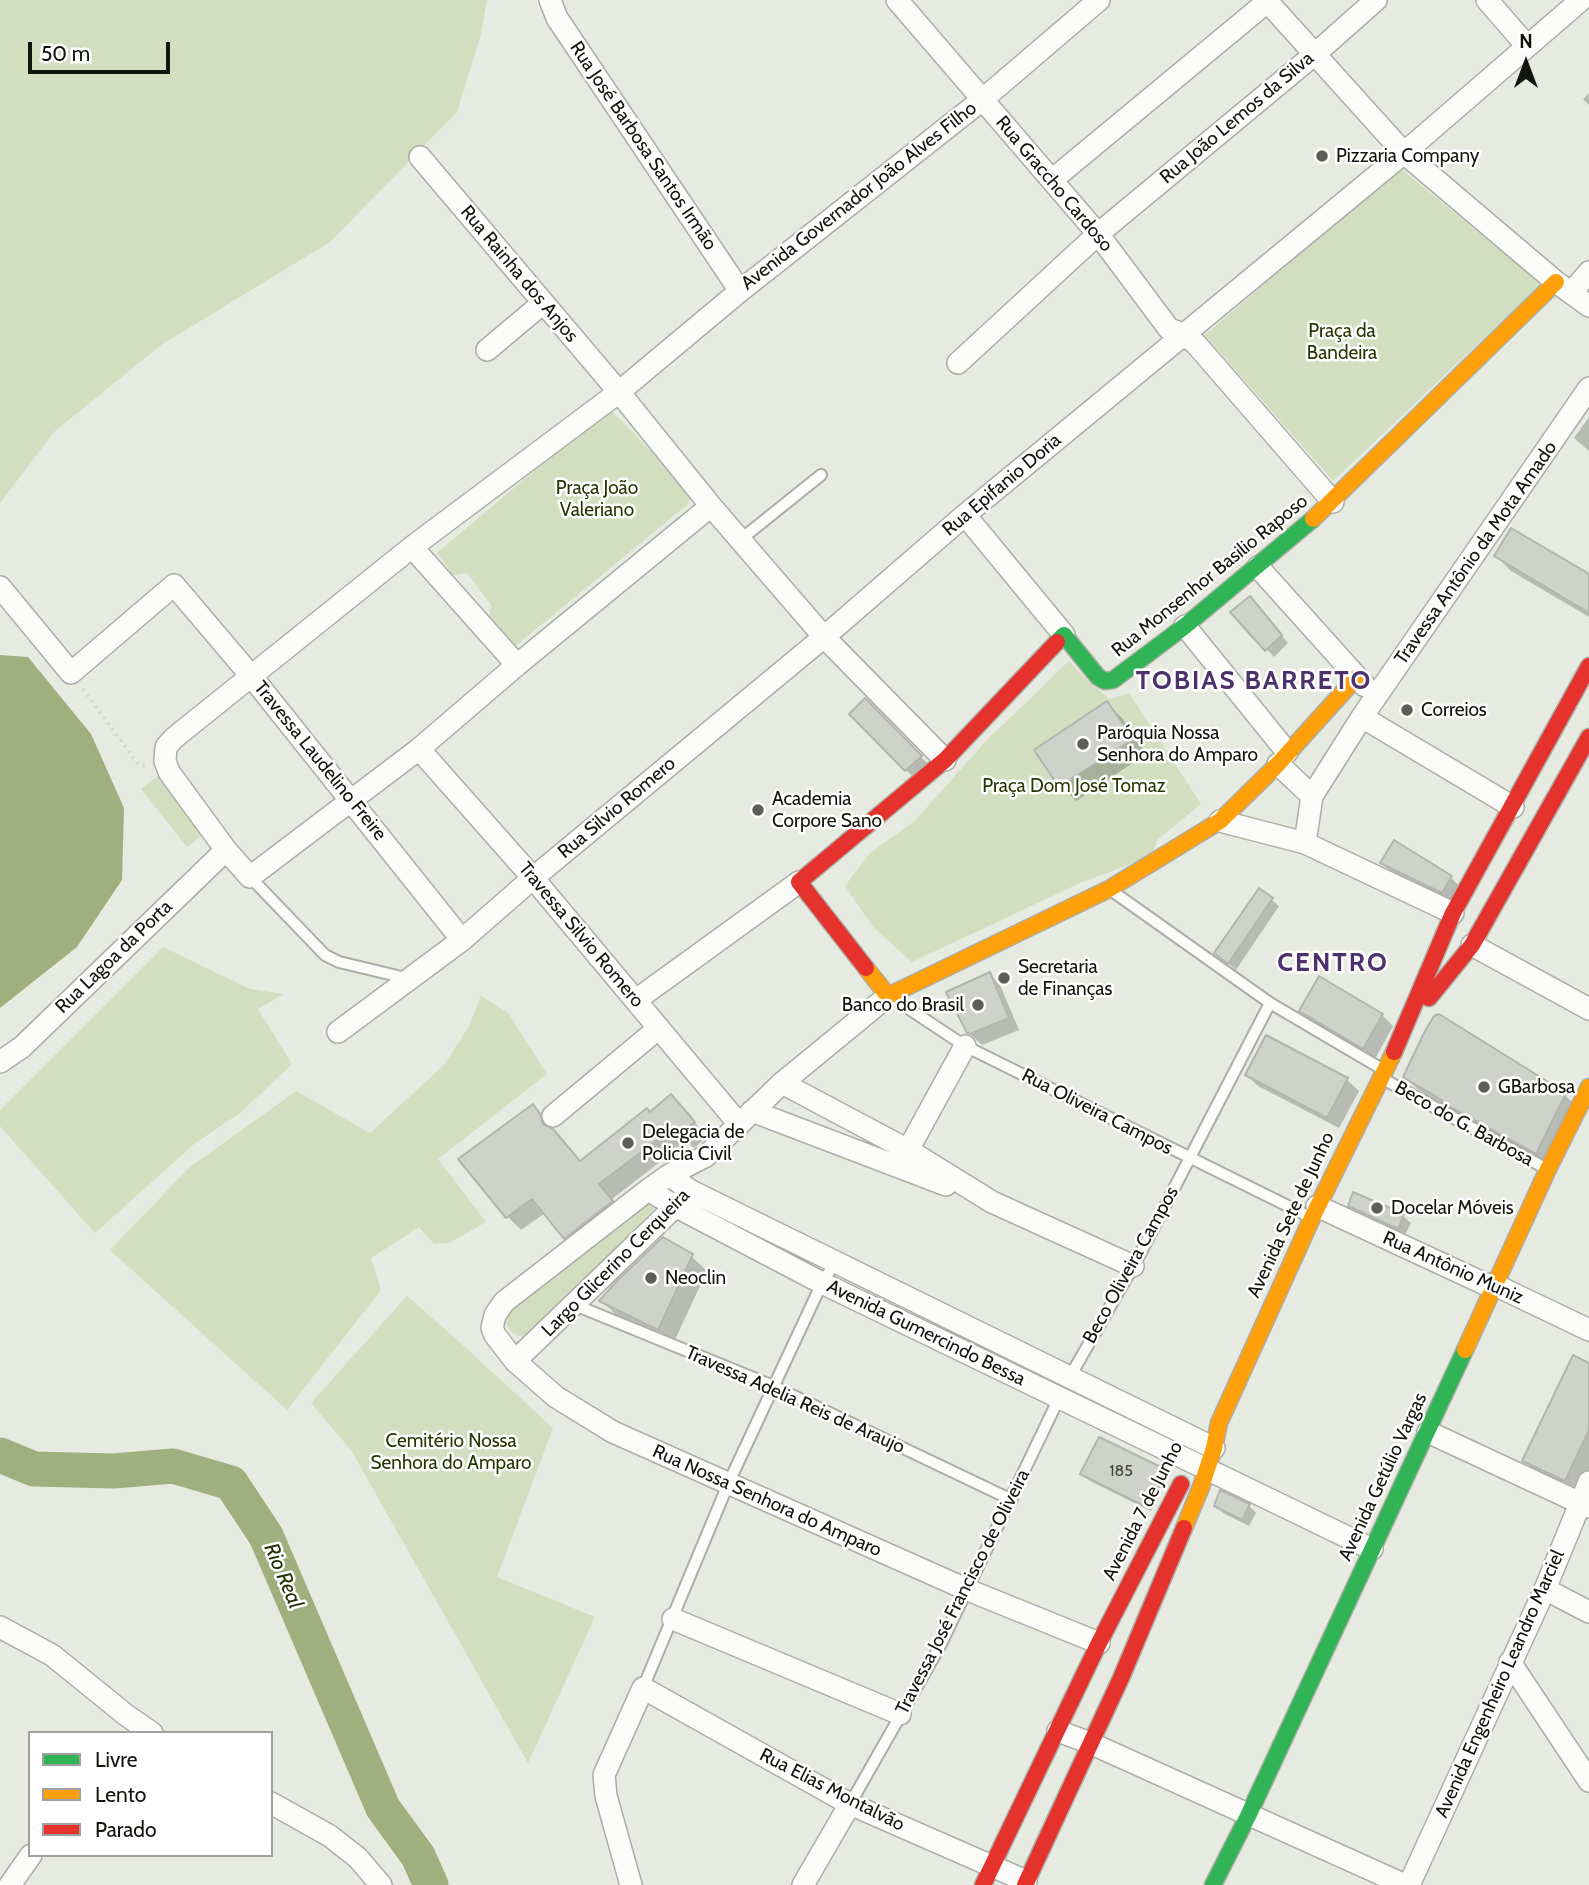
<!DOCTYPE html>
<meta charset="utf-8">
<style>
body{margin:0}
#map{position:relative;width:1589px;height:1885px;overflow:hidden;background:#e6eae0;font-family:Cabin,sans-serif}
canvas{display:block}
.legend{position:absolute;left:28px;top:1731px;width:245px;height:126px;box-sizing:border-box;background:#fff;border:2px solid #a0a19f;margin:0;padding:9px 12px;list-style:none;font-size:21px;color:#12140e}
.legend li{display:flex;align-items:center;gap:14px;height:35px}
.legend b{width:35px;border:2px solid #a0a19f}
.north{position:absolute;left:1491px;top:28px;width:70px;height:70px;-webkit-text-stroke:5px #fff;paint-order:stroke;rotate:0deg;font-size:19px;font-weight:700;line-height:28px;text-align:center;color:#12140e}
.north::after{content:'';display:block;margin:auto;width:24px;height:32px;background:#12140e;clip-path:polygon(50% 0,100% 100%,50% 72%,0 100%)}
.scale{position:absolute;left:28px;top:42px;width:142px;height:32px;box-sizing:border-box;border:4px solid #12140e;border-top:0;padding-left:9px;font-size:21px;line-height:24px;white-space:nowrap;color:#12140e;-webkit-text-stroke:5px #fff;paint-order:stroke}
</style>
<div id="map">
<canvas width="1589" height="1885"></canvas>
<ul class="legend">
<li><b style="height:9px;background:#30b455"></b>Livre</li>
<li><b style="height:9px;background:#ff9f0a"></b>Lento</li>
<li><b style="height:9px;background:#e5322d"></b>Parado</li>
</ul>
<div class="north">N</div>
<div class="scale">50 m</div>
</div>
<script>
const g = document.querySelector('canvas').getContext('2d');
g.lineJoin = 'round';
function paint(path, color) { g.fillStyle = color; g.fill(path, 'evenodd'); }
const toPath = rows => new Path2D(rows.map(r => 'M' + r).join(''));
function trace(path, color, width, dash) { g.strokeStyle = color; g.lineWidth = width; g.lineCap = dash ? 'butt' : 'round'; g.setLineDash(dash || []); g.stroke(path); }
function label(font, color, halo, rows, align = 'center') {
  g.font = font + ' Cabin,sans-serif'; g.lineWidth = 5; g.setLineDash([]); g.textBaseline = 'middle'; g.strokeStyle = halo; g.fillStyle = color; for (const [text, x, y, turn = 0] of rows) {
    g.save(); g.translate(x, y); g.rotate((+turn || 0) * Math.PI / 180); g.textAlign = isNaN(turn) ? turn : align; if (halo) g.strokeText(text, 0, 0); g.fillText(text, 0, 0); g.restore();
  }
}
const green = toPath([
 [0,0,487,0,481,34,457,112,330,242,161,345,54,432,0,503],
 [1400,168,1541,284,1333,481,1205,335],
 [609,408,692,494,687,505,514,647,489,616,492,606,467,573,453,575,437,553],
 [1069,661,1092,685,1110,699,1129,693,1201,804,1157,840,1152,856,1080,883,912,962,873,927,845,886,870,853,914,822,985,742],
 [159,775,205,833,187,847,141,789],
 [163,947,250,989,284,994,258,1009,292,1064,240,1113,194,1144,95,1233,0,1126,0,1110],
 [481,996,508,1013,547,1074,438,1159,486,1222,449,1243,434,1244,419,1227,371,1258,381,1290,287,1410,110,1250,190,1167,296,1091,370,1133,445,1064,469,1026],
 [654,1202,656,1206,648,1215,534,1333,518,1336,510,1331,505,1321,509,1310,648,1204],
 [407,1296,455,1338,553,1428,497,1577,595,1617,528,1763,351,1450,311,1403]
]);
const water = toPath([
 [0,655,28,657,91,734,124,808,122,880,77,947,0,1008]
]);
const shadow = toPath([
 [1589,93,1589,105,1583,99],
 [1589,417,1589,451,1574,438],
 [1496,556,1589,576,1589,617,1511,571],
 [1257,605,1288,643,1274,657,1233,612],
 [865,701,932,768,917,781,851,714],
 [1107,703,1122,718,1146,754,1076,801,1061,786,1036,750],
 [1382,863,1450,877,1466,892,1457,907,1397,878],
 [1259,890,1279,906,1236,970,1216,953],
 [989,974,1000,985,1019,1030,982,1045,968,1032],
 [1301,1011,1382,1015,1393,1026,1375,1059,1312,1022],
 [1439,1016,1565,1095,1576,1106,1547,1164,1454,1113,1416,1088,1405,1077],
 [1267,1037,1347,1080,1359,1091,1339,1128,1258,1086,1247,1075],
 [532,1106,581,1162,651,1114,685,1111,707,1137,694,1148,687,1141,612,1199,625,1216,579,1252,545,1213,521,1230,507,1216],
 [1354,1194,1403,1216,1411,1223,1405,1235,1357,1212,1350,1205],
 [691,1256,707,1271,673,1344,617,1316,602,1301],
 [1589,1365,1589,1476,1580,1495,1540,1476,1524,1461],
 [1161,1469,1169,1477,1151,1511,1090,1481,1082,1474],
 [1216,1506,1249,1506,1256,1513,1249,1526,1223,1513]
]);
const river = toPath([
 [0,1455,34,1469,114,1471,173,1466,231,1483,266,1536,383,1808,418,1856,431,1885]
]);
const building = toPath([
 [1511,528,1589,574,1589,613,1494,556,1511,528],
 [1250,596,1282,635,1265,651,1230,612,1250,596],
 [865,698,922,756,905,771,849,714,865,698],
 [1107,701,1133,739,1059,787,1034,750,1107,701],
 [1394,840,1452,876,1442,893,1380,863,1394,840],
 [1259,888,1273,898,1228,964,1214,953,1259,888],
 [990,972,1009,1018,970,1034,967,1033,946,992,990,972],
 [1319,976,1383,1014,1363,1049,1299,1011,1319,976],
 [1439,1014,1566,1093,1536,1154,1441,1102,1442,1100,1403,1077,1425,1031,1434,1016,1439,1014],
 [1266,1035,1348,1078,1327,1118,1245,1075,1266,1035],
 [671,1094,695,1122,679,1135,673,1128,599,1184,613,1201,564,1239,532,1199,506,1218,458,1159,533,1104,540,1114,543,1124,553,1129,580,1161,647,1108,650,1112,671,1094],
 [1353,1192,1404,1214,1398,1229,1348,1206,1353,1192],
 [663,1237,693,1254,658,1330,599,1301,616,1282,663,1237],
 [1573,1355,1589,1363,1589,1430,1565,1481,1522,1461,1573,1355],
 [1099,1437,1163,1468,1144,1506,1080,1474,1099,1437],
 [1220,1490,1250,1504,1242,1520,1214,1506,1220,1490]
]);
const path = toPath([
 [83,689,138,764,145,766]
]);
const lane = toPath([
 [740,540,821,475],
 [250,877,325,955,339,962,410,979],
 [1112,891,1270,1003,1382,1069],
 [891,997,965,1046,1310,1217],
 [1385,1080,1545,1168],
 [575,1305,773,1386,1012,1500],
 [1068,1380,1139,1256,1270,1003],
 [643,1688,729,1482,822,1283,836,1261],
 [850,1804,940,1646,1061,1394]
]);
const street = toPath([
 [550,0,557,18,740,291],
 [897,0,1098,234,1169,329,1183,334,1196,344,1333,502],
 [1266,0,1404,153,1556,282,1589,306],
 [1487,0,1527,46],
 [420,157,619,392,711,506,824,637,945,760],
 [1052,180,1267,2],
 [1572,292,1589,272],
 [487,350,543,303],
 [958,363,1098,234,1315,54,1376,0],
 [711,506,517,665,412,547,619,392,740,291,982,100,1099,0],
 [965,515,1064,635],
 [412,547,174,738,166,747,165,761,169,772,226,850,250,877,419,749,517,665],
 [1258,567,1365,686],
 [0,587,71,673,174,585,252,677,462,940],
 [1185,626,1287,752],
 [1362,717,1513,807],
 [419,749,533,878,739,1124],
 [1278,764,1312,796],
 [1220,821,1305,843,1453,913],
 [1305,843,1312,796,1362,717,1589,388],
 [1472,945,1589,1009],
 [888,996,782,1083,706,1156,669,1175,648,1190,504,1302,495,1315,492,1328,495,1335,515,1361,556,1397,613,1432,968,1590,1099,1643],
 [636,1000,799,882],
 [338,1032,462,940,533,878,824,637,965,515,1404,153,1581,0],
 [0,1062,22,1047,226,850],
 [782,1083,908,1150,992,1202,1133,1266],
 [752,1111,946,1185],
 [553,1116,659,1028],
 [908,1150,965,1046],
 [669,1175,691,1191,1214,1448],
 [648,1190,675,1206,822,1283,1372,1549],
 [1317,1206,1485,1284,1495,1285,1589,1330],
 [515,1361,684,1198],
 [1428,1432,1589,1507],
 [1545,1589,1589,1612],
 [673,1619,900,1714],
 [0,1627,52,1655,126,1715,152,1733],
 [1510,1662,1589,1781],
 [1058,1731,1090,1743,1405,1885],
 [271,1803,330,1836,358,1858,381,1885],
 [10,1885,31,1855],
 [631,1885,606,1796,604,1775,643,1688,850,1804,1026,1881],
 [803,1885,850,1804],
 [1409,1885,1545,1589,1589,1482]
]);
const fast = toPath([
 [1057,642,1064,635,1098,677,1105,681,1113,680,1185,626,1313,519],
 [1213,1885,1248,1816,1465,1350]
]);
const slow = toPath([
 [1313,519,1556,282],
 [866,968,888,996,1109,889,1220,821,1278,764,1356,678],
 [1465,1350,1548,1169,1589,1087],
 [1184,1528,1201,1487,1214,1448,1219,1423,1312,1218,1394,1052]
]);
const jam = toPath([
 [866,968,799,882,945,760,1057,642],
 [1429,998,1472,945,1589,737],
 [1394,1052,1453,913,1589,666],
 [983,1885,1099,1643,1181,1484],
 [1025,1885,1121,1678,1184,1528]
]);
const markers = [
 [1322,156,7,"#5c5f58"],
 [1407,710,7,"#5c5f58"],
 [1083,744,7,"#5c5f58"],
 [758,810,7,"#5c5f58"],
 [1004,978,7,"#5c5f58"],
 [978,1005,7,"#5c5f58"],
 [1484,1087,7,"#5c5f58"],
 [628,1143,7,"#5c5f58"],
 [1377,1208,7,"#5c5f58"],
 [651,1278,7,"#5c5f58"]
];
const numberNames = [
 ["185",1121,1471]
];
const streetNames = [
 ["Rua João Lemos da Silva",1237,118,-40],
 ["Rua José Barbosa Santos Irmão",643,146,56],
 ["Rua Graccho Cardoso",1054,184,50],
 ["Avenida Governador João Alves Filho",859,196,-38],
 ["Rua Rainha dos Anjos",519,274,50],
 ["Rua Epifanio Doria",1002,485,-40],
 ["Travessa Antônio da Mota Amado",1476,553,-55],
 ["Rua Monsenhor Basilio Raposo",1210,576,-39],
 ["Travessa Laudelino Freire",320,761,51],
 ["Rua Silvio Romero",617,808,-40],
 ["Travessa Silvio Romero",581,935,50],
 ["Rua Lagoa da Porta",114,957,-44],
 ["Rua Oliveira Campos",1097,1112,27],
 ["Beco do G. Barbosa",1464,1124,29],
 ["Avenida Sete de Junho",1291,1215,-65],
 ["Largo Glicerino Cerqueira",616,1263,-45],
 ["Beco Oliveira Campos",1131,1265,-61],
 ["Rua Antônio Muniz",1453,1268,24],
 ["Avenida Gumercindo Bessa",926,1333,26],
 ["Travessa Adelia Reis de Araujo",795,1400,24],
 ["Avenida Getúlio Vargas",1383,1477,-65],
 ["Rua Nossa Senhora do Amparo",767,1501,24],
 ["Avenida 7 de Junho",1143,1511,-63],
 ["Travessa José Francisco de Oliveira",963,1592,-63],
 ["Avenida Engenheiro Leandro Marciel",1500,1684,-66],
 ["Rua Elias Montalvão",832,1790,27]
];
const poiNames = [
 ["Pizzaria Company",1336,156],
 ["Correios",1421,710],
 ["Paróquia Nossa",1097,733],
 ["Senhora do Amparo",1097,755],
 ["Academia",772,799],
 ["Corpore Sano",772,821],
 ["Secretaria",1018,967],
 ["de Finanças",1018,989],
 ["Banco do Brasil",964,1005,"right"],
 ["GBarbosa",1498,1087],
 ["Delegacia de",642,1132],
 ["Policia Civil",642,1154],
 ["Docelar Móveis",1391,1208],
 ["Neoclin",665,1278]
];
const parkNames = [
 ["Praça da",1342,331],
 ["Bandeira",1342,353],
 ["Praça João",597,488],
 ["Valeriano",597,510],
 ["Praça Dom José Tomaz",1074,786],
 ["Cemitério Nossa",451,1441],
 ["Senhora do Amparo",451,1463]
];
const waterNames = [
 ["Rio Real",283,1576,67]
];
const districtNames = [
 ["TOBIAS BARRETO",1254,681],
 ["CENTRO",1333,963]
];
paint(green, '#d3ddc0');
paint(water, '#a0af7e');
paint(shadow, '#0003');
trace(river, '#a0af7e', 35);
paint(building, '#cfd2ca');
trace(building, '#b2b5ae', 2);
trace(lane, '#abaea6', 14);
trace(street, '#abaea6', 24);
trace(fast, '#abaea6', 19);
trace(slow, '#abaea6', 19);
trace(jam, '#abaea6', 19);
trace(path, '#d2d4d1', 3.5, [2, 5]);
trace(lane, '#fbfcfa', 10);
trace(street, '#fbfcfa', 21);
trace(fast, '#30b455', 16);
trace(slow, '#ff9f0a', 16);
trace(jam, '#e5322d', 16);
for (const [x, y, r, color] of markers) { const dot = new Path2D(); dot.arc(x, y, r, 0, 2 * Math.PI); g.fillStyle = color; g.fill(dot); trace(dot, '#fff', 2.5); }
label('16px', '#42443e', null, numberNames);
label('19px', '#12140e', '#fff', streetNames);
label('19px', '#12140e', '#fff', poiNames, 'left');
label('19px', '#293602', '#fff', parkNames);
label('italic 21px', '#232f00', '#fff', waterNames);
g.letterSpacing = '2px';
label('bold 26px', '#4c316c', '#fff', districtNames);
g.letterSpacing = '0px';
</script>
